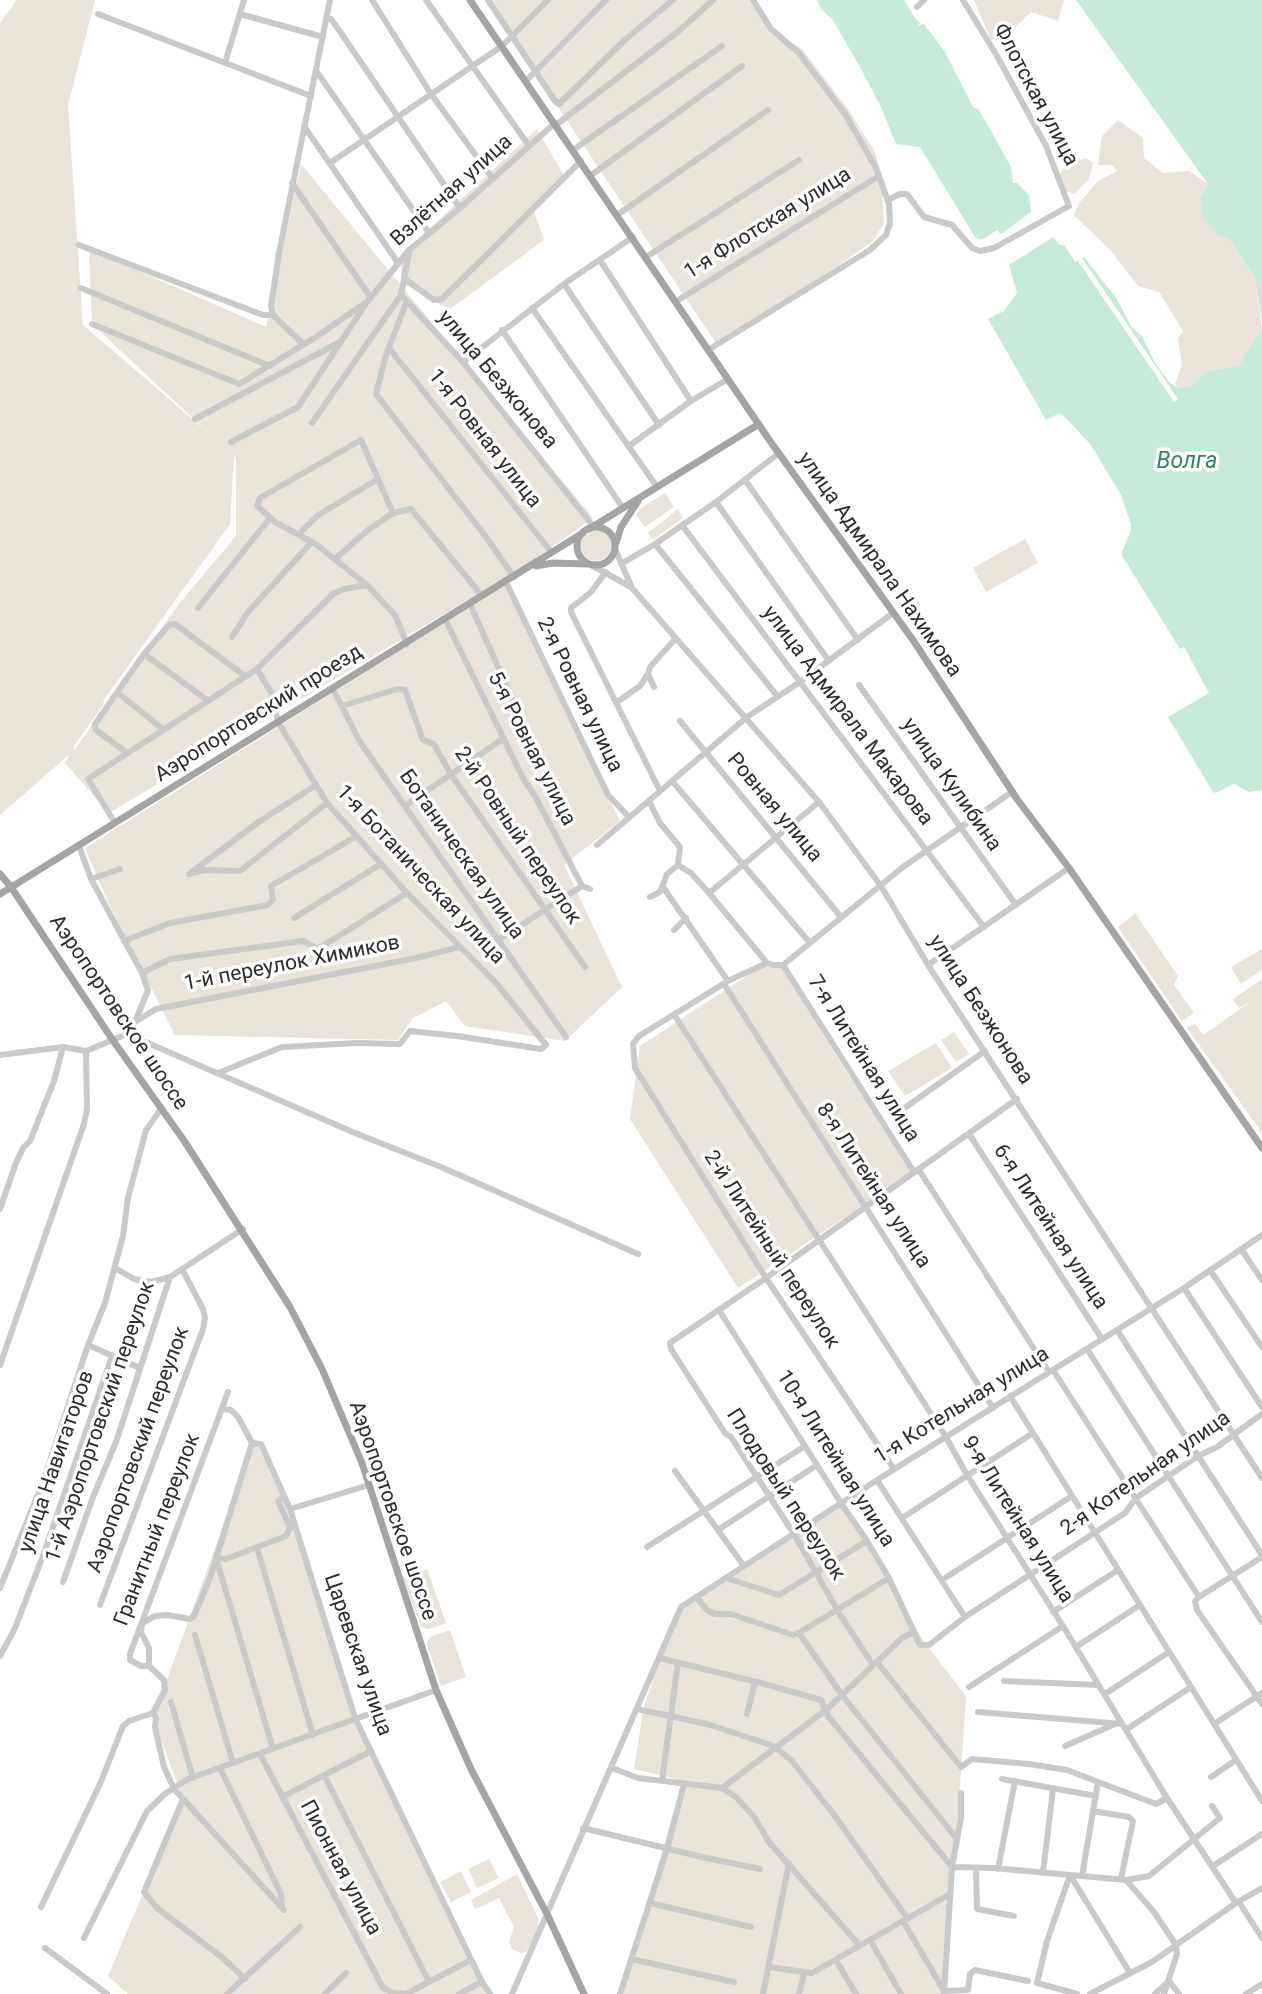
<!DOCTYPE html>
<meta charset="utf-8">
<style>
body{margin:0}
canvas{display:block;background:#fff}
</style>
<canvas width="1262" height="1994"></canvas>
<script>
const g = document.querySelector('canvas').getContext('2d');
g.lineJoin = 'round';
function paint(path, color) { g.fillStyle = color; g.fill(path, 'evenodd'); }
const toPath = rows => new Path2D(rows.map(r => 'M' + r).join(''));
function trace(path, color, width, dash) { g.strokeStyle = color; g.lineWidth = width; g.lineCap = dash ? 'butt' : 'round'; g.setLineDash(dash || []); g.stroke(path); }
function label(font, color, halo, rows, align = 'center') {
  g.font = font + ' Roboto,sans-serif'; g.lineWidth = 7; g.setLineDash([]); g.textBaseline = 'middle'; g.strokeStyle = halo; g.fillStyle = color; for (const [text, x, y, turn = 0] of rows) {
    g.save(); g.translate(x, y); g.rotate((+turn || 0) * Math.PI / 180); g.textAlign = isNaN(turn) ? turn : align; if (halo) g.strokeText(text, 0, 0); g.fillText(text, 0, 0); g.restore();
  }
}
const green = toPath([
 [17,0,95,0,68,105,83,325,212,436,92,324,89,249,266,327,301,164,593,518,525,566,109,813,65,763,70,754,0,815,0,23],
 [234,456,236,458,236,536,179,604,74,750,74,746,104,704,103,701,230,524],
 [486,0,753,0,778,35,802,49,848,109,874,150,881,172,884,223,873,241,797,295,716,343],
 [974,0,1064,0,1058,21,1031,12,1003,39,991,40],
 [1118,120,1143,138,1144,158,1163,173,1189,171,1208,184,1200,198,1220,236,1230,240,1255,278,1262,329,1238,366,1206,371,1192,385,1179,388,1175,384,1182,365,1178,339,1183,331,1159,292,1138,286,1111,251,1074,215,1079,203,1098,181,1117,171,1112,165,1098,165,1102,136],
 [537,129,564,176,532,206,544,240,449,310,401,282,401,255],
 [1086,158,1093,163,1089,179,1075,194,1065,191,1060,175,1065,166],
 [665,493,674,507,645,527,636,515,641,508],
 [678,509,683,518,653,540,648,533],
 '581 546a15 15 0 1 1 30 0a15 15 0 1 1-30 0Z',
 [1025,539,1038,563,986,592,973,568],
 [506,584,620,821,564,865,622,987,565,1041,465,1026,446,1001,413,1018,398,1040,175,1035,108,902,85,848],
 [1135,913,1178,976,1174,985,1194,1013,1182,1021,1118,927],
 [1262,949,1262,970,1241,984,1231,967],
 [762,966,783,968,847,1073,914,1172,738,1288,630,1119,640,1046],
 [1262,979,1262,1133,1187,1028,1195,1024,1203,1035,1253,1000,1239,1008,1233,999],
 [954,1032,969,1054,956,1062,941,1040],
 [936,1043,952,1068,905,1096,888,1071],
 [255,1438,287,1509,357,1728,487,1994,128,1994,108,1976,183,1799,153,1718],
 [843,1505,924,1642,966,1696,946,1994,620,1994,683,1781,634,1769,644,1706,659,1662,683,1609],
 [427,1569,446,1623,429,1629,421,1627,403,1577],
 [450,1630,466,1677,441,1686,426,1643,432,1636],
 [489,1859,499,1878,477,1888,468,1869],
 [461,1871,471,1892,451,1902,440,1882],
 [517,1874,538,1918,538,1927,535,1936,526,1952,521,1953,512,1949,509,1942,514,1927,499,1898,475,1909,471,1900]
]);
const water = toPath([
 [817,0,904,0,915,18,920,23,917,26,924,24,945,52,973,107,979,110,1011,167,1013,183,1017,183,1029,195,1031,212,1001,234,997,230,982,240,975,237,920,147,896,144,881,107,861,69,833,20,821,9],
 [1076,0,1262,0,1262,322,1255,278,1230,240,1220,236,1202,217,1200,198,1208,184],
 [1053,237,1060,245,1065,246,1075,262,1084,257,1117,299,1131,326,1142,336,1156,364,1170,383,1179,388,1192,385,1206,371,1238,366,1262,329,1262,790,1249,792,1234,784,1216,793,1213,792,1168,717,1209,693,1184,647,1180,649,1121,554,1130,533,1131,524,1121,495,1091,445,1063,415,1060,413,1046,420,988,319,1004,311,1017,293,1009,265]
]);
const pier = toPath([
 [1082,258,1178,399,1174,402,1078,261]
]);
const minor = toPath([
 [372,0,431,94,493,179],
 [426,0,529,146],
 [488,0,555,101,559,104,627,38,673,0],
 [917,7,924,0],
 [98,14,311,96],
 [240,14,323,37],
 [326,18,331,19,341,33,460,208],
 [225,63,244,0],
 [317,72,429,233],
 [526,81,606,0],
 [556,125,680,30,713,0],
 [304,126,398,263],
 [573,150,722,46],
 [330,163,502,46,548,0],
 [590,176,742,66],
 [292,183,371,298],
 [888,200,900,194,907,194,924,217,952,225,972,248,980,251,994,248,1069,206,1046,146,997,56,963,0],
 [617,215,768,110],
 [79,245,263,315,273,315,303,344],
 [409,253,401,295,463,362,593,526,604,529],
 [646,257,799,160],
 [600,260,691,401],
 [405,279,434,300,442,299,581,161],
 [564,284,659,425],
 [81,288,270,366],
 [407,301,386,355,376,394,486,537,514,577],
 [675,302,879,176],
 [532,308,657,487],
 [273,315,271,306,279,253,330,0],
 [92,324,239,384,316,337,368,301,409,250,460,208,555,123],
 [502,330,623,508],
 [389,348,552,553],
 [708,350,870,250,886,235,890,223,889,204,876,168,845,114,799,53,771,29,753,0],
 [463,362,564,284,633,237],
 [195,419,340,342],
 [312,423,401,295],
 [231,442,298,407,365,305],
 [629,446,691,401,728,379],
 [745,480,858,640],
 [716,502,829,661],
 [393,513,361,440,260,498,257,506,275,522,317,545,367,585,395,615,407,644],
 [682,525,984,927],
 [299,534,317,516,378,479],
 [655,544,778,697],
 [615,549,632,588,819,802,881,886,928,965,1262,1478],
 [335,559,368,530,393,513,411,509,482,596],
 [621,564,655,544,716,502,779,453],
 [591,565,631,587],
 [606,572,591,592,571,608,571,612,660,791],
 [506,582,608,795,629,817],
 [470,604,512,698],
 [198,608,270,518],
 [445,619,523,778,535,796,582,886,590,889],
 [232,637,248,612,312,542],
 [144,654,207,700],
 [257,669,333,594,344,589,367,585],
 [859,685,1016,905],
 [654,687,648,674,650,667,676,638],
 [333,689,360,742,566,1037],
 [118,693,164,730],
 [617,702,640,686,648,674],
 [342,706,397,689,405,690,423,740,434,744,450,773,585,967],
 [680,721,841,917],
 [127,753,96,730,95,724,144,654,169,625,175,624,245,676],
 [672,781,810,943],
 [649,801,660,823,680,847,678,865,691,873,709,893,767,963],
 [405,806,504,738],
 [115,823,88,779,257,669,272,694,278,722,327,803,407,893,497,984,546,1045,541,1049,457,1036,410,1031,400,1044,357,1043,282,1047,218,1073],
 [597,845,747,717,800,682,893,613],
 [79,846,91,879,142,973,148,990,135,1022,127,1034],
 [193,871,260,821,315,786],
 [189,874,204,870,240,871,327,803],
 [91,879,120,869],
 [663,887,728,981],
 [709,893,819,802],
 [650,897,660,892,667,874,678,865],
 [294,918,381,864],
 [674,930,686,918],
 [498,940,582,886],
 [124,941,170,923,268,905,273,900,271,886,357,836],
 [783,965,773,965,767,963,728,981,639,1036,633,1044,635,1068,766,1278,894,1469],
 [783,965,903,867,1012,792],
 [783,965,914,1172],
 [928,965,1069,868],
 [142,973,170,959,303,941,318,949,407,893],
 [724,984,993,1408],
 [675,1016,946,1437,967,1475,1063,1626,1167,1798,1236,1903],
 [135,1022,156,1009,416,958,459,947],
 [0,1055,63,1047,86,1051],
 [896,1114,985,1051],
 [969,1134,1102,1339],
 [919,1170,1049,1372],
 [0,1209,16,1163,23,1148,30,1141,54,1081,63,1047],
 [1241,1249,1262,1280],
 [115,1268,134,1279,151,1282,170,1277],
 [1210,1270,1262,1347],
 [1184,1288,1262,1407],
 [719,1310,841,1503,867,1541,889,1578,920,1645,929,1645,965,1617,1125,1513,1136,1498,1198,1456,1217,1447,1262,1414],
 [1117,1330,1262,1555],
 [88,1345,140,1368],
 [1087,1349,1262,1622],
 [0,1365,84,1124,87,1109,86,1051,127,1034,355,1133,441,1167,638,1254],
 [1053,1370,1199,1597,1195,1601,1197,1610,1262,1704],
 [1010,1396,1262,1801],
 [252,1443,261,1444,290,1509,355,1718,482,1982,490,1994],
 [675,1471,744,1566],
 [877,1480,965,1617],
 [290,1509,369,1485],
 [902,1518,1033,1433],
 [718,1530,817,1465],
 [647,1547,805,1446],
 [257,1548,313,1735],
 [726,1578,779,1595,867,1541],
 [942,1580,1072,1496],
 [63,1582,93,1497,116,1442,170,1277,243,1229],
 [0,1588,43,1482,88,1345,105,1303,123,1236,128,1198,146,1130,161,1109],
 [696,1597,707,1610,715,1614,731,1614,793,1635,799,1633,842,1695,957,1839],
 [1199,1597,1262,1557],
 [100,1605,203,1329,205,1318,203,1309,182,1269],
 [1053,1612,1118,1570],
 [144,1622,155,1616,167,1615,190,1619,194,1616,210,1578,252,1443,238,1417,231,1410,222,1409],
 [142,1623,141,1632,149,1648,149,1666,164,1680,165,1690,153,1713,156,1718,155,1727,164,1767,174,1789,284,1910],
 [799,1633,889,1578],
 [195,1635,233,1763],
 [1076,1647,1140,1605],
 [0,1656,15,1628,44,1553,112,1356],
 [659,1658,761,1683,821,1700,828,1716,952,1867],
 [877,1662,961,1767,972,1759,1029,1764,1067,1770,1156,1804,1167,1798],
 [873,1665,839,1613,794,1534,731,1437,725,1433,671,1349,670,1343,766,1278,1017,1099],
 [149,1666,141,1666,130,1660,130,1654,228,1392],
 [1004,1681,1098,1685],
 [969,1687,1063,1626],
 [1105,1694,1169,1652],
 [171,1702,193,1778],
 [637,1709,707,1724,774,1746,792,1761,835,1816,907,1918],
 [978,1712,1122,1724],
 [747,1714,755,1682],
 [1214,1724,1262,1693],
 [1127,1729,1191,1687],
 [1065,1746,1115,1724],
 [273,1749,216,1558,226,1559,286,1536,290,1528,278,1501,284,1496],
 [260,1754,383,1988,393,1993,406,1994,471,1960],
 [220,1768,281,1894,282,1908],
 [612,1768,638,1778,722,1788,736,1797,755,1818,769,1842,860,1946],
 [324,1775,429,1982],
 [1211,1777,1236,1760],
 [1002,1779,1096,1796],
 [662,1781,678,1663],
 [722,1788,826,1710,902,1638,914,1632],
 [181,1797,183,1799,144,1892,157,1908,223,1958,245,1979],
 [282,1797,371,1751],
 [1093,1811,1129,1817,1133,1821,1121,1879],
 [583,1828,702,1857,760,1869],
 [1213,1866,1262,1834],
 [952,1867,993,1868,1126,1880,1149,1876,1220,1818,1212,1806],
 [976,1868,977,1909,1014,1916],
 [998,1869,1015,1781],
 [1043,1873,1053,1789],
 [1070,1875,1047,1941,1037,1983,1077,1994],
 [1070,1875,1130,1973],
 [1082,1876,1098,1782],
 [1126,1880,1154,1912,1176,1945,1177,1954,1164,1994],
 [1239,1902,1262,1938],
 [650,1903,751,1927],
 [41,1907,100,1784,123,1726,129,1721,153,1713],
 [903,1921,944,1991,968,1990,970,1974,975,1970,1028,1981],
 [84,1938,147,1811,166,1793,188,1779,436,1690],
 [870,1940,901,1994],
 [45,1948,107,1994],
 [631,1959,734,1982],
 [836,1960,856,1994],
 [769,1967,812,1973,950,1894],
 [227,1994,300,1927],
 [325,1994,346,1973],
 [459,1994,482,1982],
 [512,1994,681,1607,877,1480,1184,1288,1262,1235],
 [620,1994,667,1849,684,1784],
 [763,1994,789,1863],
 [799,1994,804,1974],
 [944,1994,952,1867,961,1818,961,1793],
 [1090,1994,1152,1962,1236,1903,1262,1888],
 [1155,1994,1169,1981,1179,1994],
 [1246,1994,1262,1984]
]);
const major = toPath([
 [470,0,770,441,913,640,1017,799,1069,868,1262,1148],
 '577 546a19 19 0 1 1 38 0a19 19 0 1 1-38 0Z',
 [589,529,759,424],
 [616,543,621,527,638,501],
 [536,566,553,563,587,564],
 [0,874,11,887,112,1039,185,1142,290,1307,322,1369,362,1463,436,1690,471,1769,548,1916,584,1994],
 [0,894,583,533]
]);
const streetNames = [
 ["Флотская улица",1035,95,62],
 ["Взлётная улица",452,191,-42],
 ["1-я Флотская улица",768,224,-32],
 ["улица Безжонова",497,380,50],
 ["1-я Ровная улица",484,439,52],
 ["улица Адмирала Нахимова",879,565,55],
 ["2-я Ровная улица",579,695,64],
 ["Аэропортовский проезд",259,714,-32],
 ["улица Адмирала Макарова",847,716,53],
 ["5-я Ровная улица",531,749,63],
 ["улица Кулибина",951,785,55],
 ["Ровная улица",774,808,50],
 ["2-й Ровный переулок",517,836,56],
 ["Ботаническая улица",461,855,55],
 ["1-я Ботаническая улица",420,875,47],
 ["1-й переулок Химиков",292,964,-11],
 ["улица Безжонова",980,1010,57],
 ["Аэропортовское шоссе",118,1013,56],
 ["7-я Литейная улица",863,1059,58],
 ["8-я Литейная улица",873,1186,57],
 ["6-я Литейная улица",1050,1227,57],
 ["2-й Литейный переулок",771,1250,57],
 ["1-я Котельная улица",962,1406,-32],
 ["1-й Аэропортовский переулок",101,1422,-71],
 ["Аэропортовский переулок",139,1450,-70],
 ["10-я Литейная улица",835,1459,58],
 ["улица Навигаторов",57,1462,-71],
 ["2-я Котельная улица",1146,1474,-35],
 ["Плодовый переулок",785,1495,57],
 ["Аэропортовское шоссе",392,1511,71],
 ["9-я Литейная улица",1017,1520,58],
 ["Гранитный переулок",158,1530,-69],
 ["Царевская улица",357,1655,71],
 ["Пионная улица",340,1868,62]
];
const waterNames = [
 ["Волга",1187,462]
];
paint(green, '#eae3d9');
paint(water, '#c5ebd8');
paint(pier, '#fff');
trace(minor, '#c9c9c9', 6);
trace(major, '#a4a4a4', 7);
label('21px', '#2c2c2c', '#fff', streetNames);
label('italic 23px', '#37825c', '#fff', waterNames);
</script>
